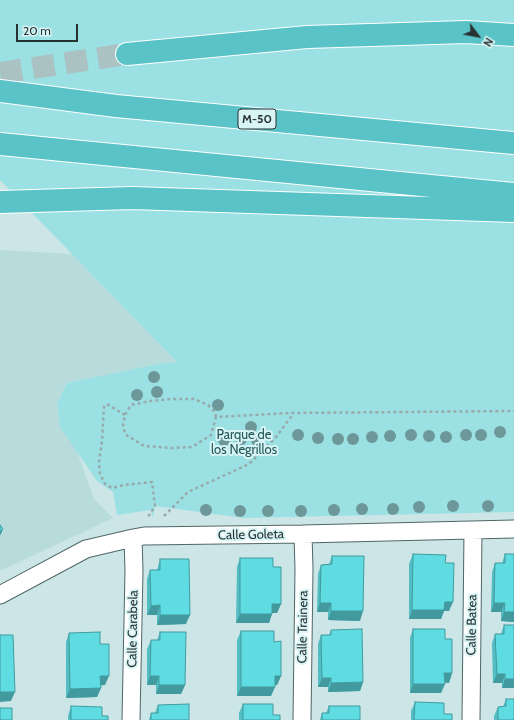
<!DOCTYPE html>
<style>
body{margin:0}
#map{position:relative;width:514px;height:720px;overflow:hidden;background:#cce6e7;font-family:Cabin,sans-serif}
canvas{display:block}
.north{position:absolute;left:458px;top:16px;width:40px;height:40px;-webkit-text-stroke:3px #d9f4f5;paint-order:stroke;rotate:122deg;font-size:11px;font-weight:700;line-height:16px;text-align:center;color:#273131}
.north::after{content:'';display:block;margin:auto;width:14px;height:18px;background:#273131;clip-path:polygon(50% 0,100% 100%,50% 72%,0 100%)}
.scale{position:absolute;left:16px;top:24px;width:62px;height:18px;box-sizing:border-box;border:2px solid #273131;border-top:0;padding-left:5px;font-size:12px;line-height:14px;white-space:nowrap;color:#273131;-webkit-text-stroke:3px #d9f4f5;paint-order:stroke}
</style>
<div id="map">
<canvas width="514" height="720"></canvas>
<div class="north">N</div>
<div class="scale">20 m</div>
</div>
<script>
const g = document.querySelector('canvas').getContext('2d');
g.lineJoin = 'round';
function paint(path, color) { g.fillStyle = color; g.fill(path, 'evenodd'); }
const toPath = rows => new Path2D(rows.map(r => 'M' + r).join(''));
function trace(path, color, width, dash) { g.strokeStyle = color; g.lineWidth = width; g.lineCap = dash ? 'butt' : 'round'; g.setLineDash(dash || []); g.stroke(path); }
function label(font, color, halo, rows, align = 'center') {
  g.font = font + ' Cabin,sans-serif'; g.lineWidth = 4; g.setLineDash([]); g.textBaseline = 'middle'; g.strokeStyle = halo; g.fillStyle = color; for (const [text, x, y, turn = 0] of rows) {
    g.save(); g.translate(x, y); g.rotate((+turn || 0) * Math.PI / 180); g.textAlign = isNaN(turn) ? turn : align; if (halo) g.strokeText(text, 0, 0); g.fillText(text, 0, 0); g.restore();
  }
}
const built = toPath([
 [0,250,72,254,177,362,158,364,67,383,57,404,60,426,77,451,94,499,113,518,0,571]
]);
const green = toPath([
 [0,0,514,0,514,512,244,518,155,506,153,518,151,510,117,515,113,492,97,481,60,427,57,404,67,383,158,364,177,362,0,180]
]);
const highwayTunnel = toPath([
 [0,73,127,54]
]);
const path = toPath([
 [125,415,107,404,104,407,102,441,99,462,100,474,105,484,112,488,124,485,152,482,155,506,148,517],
 [216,417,215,412,208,405,194,399,171,399,150,401,131,405,125,415,123,425,125,434,144,446,172,448,192,447,211,435,216,417,291,413,514,411],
 [164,516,188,492,249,464,276,437,291,417,291,413]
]);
const street = toPath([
 [0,595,86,549,133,538,144,536,303,534,514,529],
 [131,720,134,570,133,538],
 [302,720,304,569,303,534],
 [471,720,473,530]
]);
const highway = toPath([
 [127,54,307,37,466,32,514,35],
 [0,91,116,106,514,143],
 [0,144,514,194],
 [0,202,132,198,514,211]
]);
const trees = [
 [154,377],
 [157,392],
 [137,395],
 [218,405],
 [251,427],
 [500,432],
 [298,435],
 [411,435],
 [466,435],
 [481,435],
 [390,436],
 [429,436],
 [372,437],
 [446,437],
 [318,438],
 [241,439],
 [338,439],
 [353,439],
 [224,440],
 [257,440],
 [453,506],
 [488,506],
 [419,507],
 [362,509],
 [393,509],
 [206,510],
 [334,510],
 [240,511],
 [268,511],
 [301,511]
];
const wall = toPath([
 [413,554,445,563,449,611,444,611,441,619,409,619,409,564],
 [505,554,514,622,501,621,501,612,491,612,492,572,495,563,502,563],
 [332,556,360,621,328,620,328,612,317,612,318,574,321,565,329,564],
 [240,558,273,567,281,604,277,613,272,613,269,623,236,623,237,567],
 [160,559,186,624,157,625,157,615,147,615,147,579,150,570,157,570],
 [504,625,514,625,514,688,502,688,502,683,493,683,492,643,495,634,501,634],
 [413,629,445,639,452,673,449,683,445,682,441,693,410,693,410,638],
 [331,630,363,682,360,691,328,692,328,687,318,687,318,644,321,635,329,635],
 [241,631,274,642,281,676,277,685,275,685,271,696,237,696,237,640],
 [160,632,185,685,181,694,156,694,156,685,147,685,147,649,151,640,157,640],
 [69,633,100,644,105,685,100,685,101,688,97,697,66,698,66,642],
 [506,699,514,720,494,720,494,716,498,707,503,707],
 [415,702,444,714,452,720,411,720,411,711],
 [243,704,273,715,280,720,239,720,239,713],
 [158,705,189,720,149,720,151,713,155,713],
 [71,706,102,716,108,720,68,720,68,716],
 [329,706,360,720,320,720,322,713,326,713]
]);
const shadedWall = toPath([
 [3,529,1,534,0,535,0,532],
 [445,602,453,602,449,611,444,611,441,619,409,619,412,610],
 [320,603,331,603,328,612,317,612],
 [494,603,505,603,501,612,491,612],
 [272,604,281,604,277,613,269,613],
 [160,605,157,615,147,615,151,606],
 [331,611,363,611,360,621,328,620],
 [504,612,514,612,514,622,501,621],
 [240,614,272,614,269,623,236,623],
 [160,615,190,615,186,624,157,625],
 [444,673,452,673,449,683,441,682],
 [497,674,505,674,502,683,493,683],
 [100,676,109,676,105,685,97,686],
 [150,676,159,676,156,685,147,685],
 [275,676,281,676,277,685,271,685],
 [322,678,331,678,328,687,318,687],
 [505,679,514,679,514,688,502,688],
 [363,682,360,691,328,692,331,683],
 [413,684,445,684,441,693,410,693],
 [159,685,185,685,181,694,156,694],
 [241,687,275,687,271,696,237,696],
 [101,688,97,697,66,698,70,689],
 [0,692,15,692,11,701,0,702]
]);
const building = toPath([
 [0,525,3,529,0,532,0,525],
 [413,554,446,555,445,563,454,563,453,602,445,602,444,610,412,610,413,554],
 [505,554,514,554,514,612,504,612,505,603,494,603,495,563,505,563,505,554],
 [332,556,364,556,363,611,331,611,331,603,320,603,321,565,332,564,332,556],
 [240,558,273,558,273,567,281,567,281,604,272,604,272,614,240,614,240,558],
 [160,559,189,559,190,615,160,615,160,605,151,606,150,570,160,570,160,559],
 [504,625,514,625,514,679,505,679,505,674,497,674,495,634,504,634,504,625],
 [362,629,363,682,331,683,331,678,322,678,321,635,331,635,331,630,362,629],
 [413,629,445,629,445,639,452,639,452,673,444,673,445,684,413,684,413,629],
 [241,631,274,631,274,642,281,641,281,676,275,676,275,687,241,687,241,631],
 [100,632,100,644,109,644,109,676,100,676,101,688,70,689,69,633,100,632],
 [160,632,186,632,185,685,159,685,159,676,150,676,151,640,160,640,160,632],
 [0,635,13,635,15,692,0,692,0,635],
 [506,699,514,699,514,720,498,720,498,707,506,706,506,699],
 [415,702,444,703,444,714,452,714,452,720,414,720,415,702],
 [189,704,189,720,151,720,151,713,158,713,158,705,189,704],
 [243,704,273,704,273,715,280,715,280,720,243,720,243,704],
 [71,706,102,707,102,716,108,716,108,720,71,720,71,706],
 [329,706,360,706,360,720,322,720,322,713,329,713,329,706],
 [0,708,12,708,12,720,0,720,0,708]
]);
const shields = [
 [257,119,38]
];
const shieldNames = [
 ["M-50",257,119]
];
const parkNames = [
 ["Parque de",244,435],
 ["los Negrillos",244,450]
];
const streetNames = [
 ["Calle Goleta",251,535,-1],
 ["Calle Batea",472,625,-89],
 ["Calle Trainera",303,627,-89],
 ["Calle Carabela",133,629,-89]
];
paint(built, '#b8dbdc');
paint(green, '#9be0e3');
trace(highwayTunnel, '#abc2c3', 22, [22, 11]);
trace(street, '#4f6667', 19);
trace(highway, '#fff', 24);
trace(path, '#97abac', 2.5, [3, 3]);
trace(street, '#fff', 17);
trace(highway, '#59c3c8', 22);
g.fillStyle = '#6e9799';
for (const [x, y] of trees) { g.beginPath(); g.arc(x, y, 6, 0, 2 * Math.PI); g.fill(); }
paint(wall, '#52bdc2');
paint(shadedWall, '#429a9e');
paint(building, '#5fdce1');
trace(building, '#429a9e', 1);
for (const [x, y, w] of shields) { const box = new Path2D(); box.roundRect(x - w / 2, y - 10, w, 20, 3); g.fillStyle = '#d9f4f5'; g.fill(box); trace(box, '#273131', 1); }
label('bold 12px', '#273131', null, shieldNames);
label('13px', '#22575a', '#d9f4f5', parkNames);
label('13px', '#273131', '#d9f4f5', streetNames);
</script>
